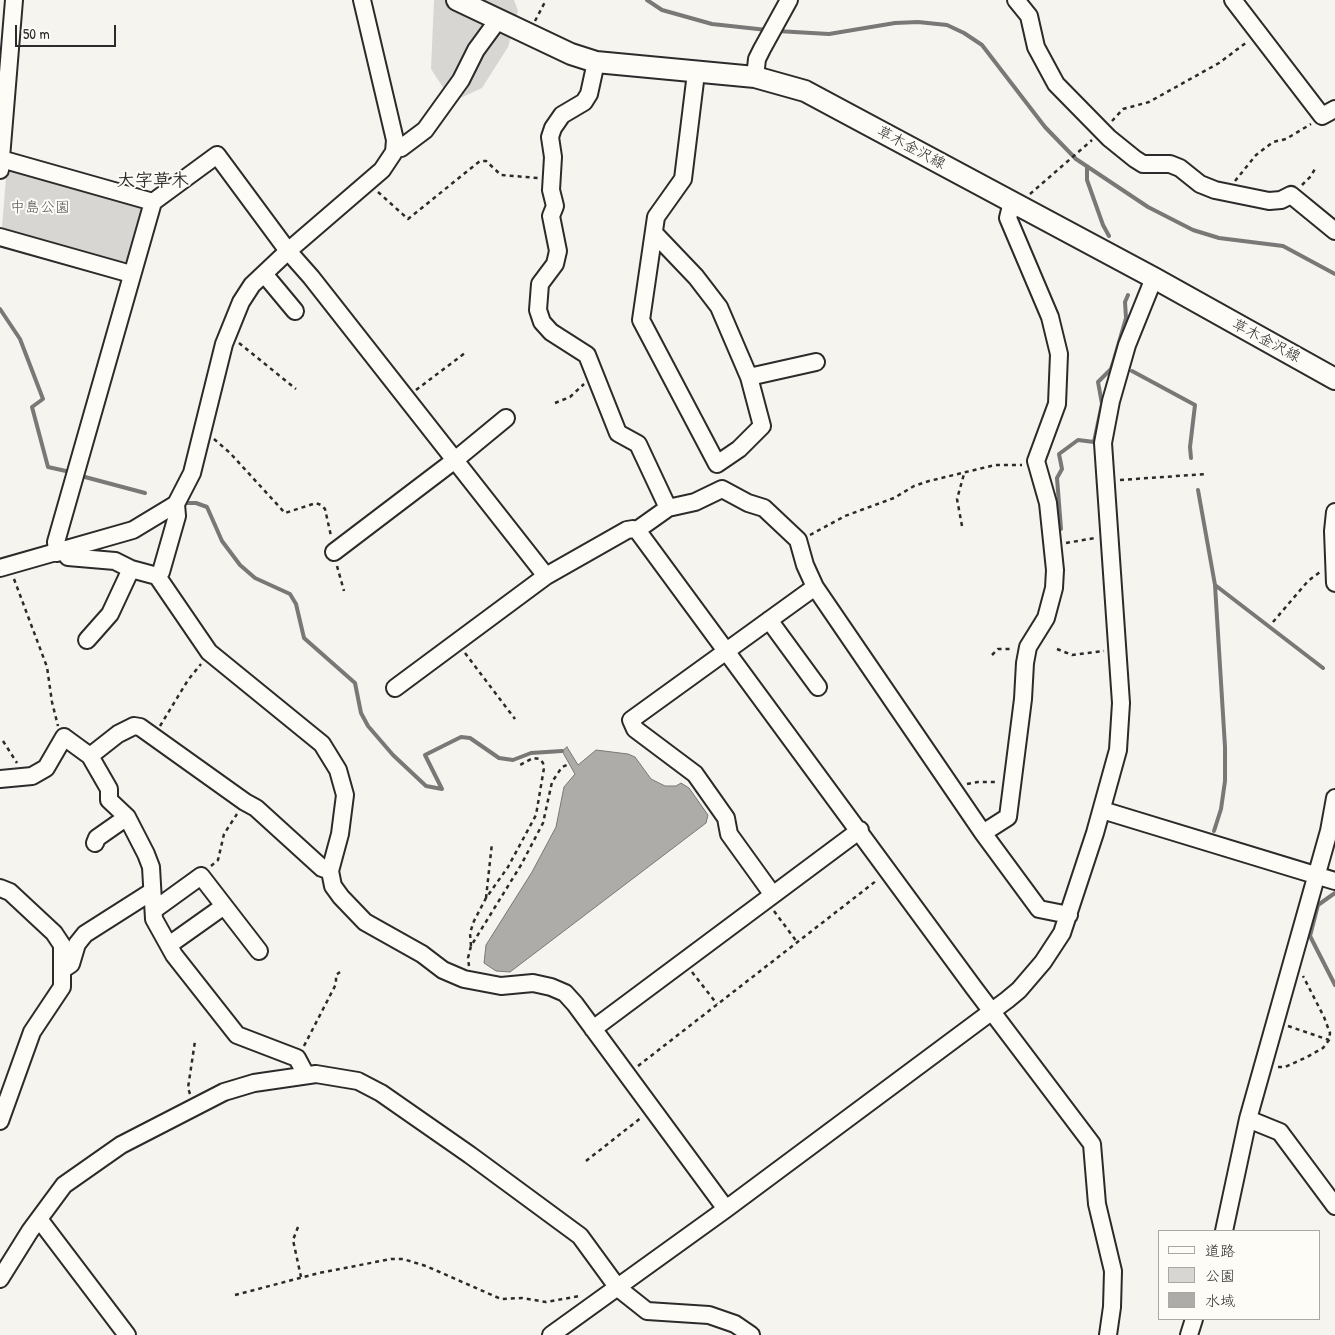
<!DOCTYPE html>
<meta charset="utf-8">
<style>
body{margin:0}
#map{position:relative;width:1335px;height:1335px;overflow:hidden;background:#f5f4ef;font-family:"Patrick Hand","Klee One",sans-serif}
canvas{display:block}
.legend{position:absolute;left:1158px;top:1230px;width:162px;height:90px;box-sizing:border-box;background:#fdfcf7;border:1px solid #a9a8a5;margin:0;padding:6px 9px;list-style:none;font-size:15px;color:#2b2b2b}
.legend li{display:flex;align-items:center;gap:10px;height:25px}
.legend b{width:25px;border:1px solid #a9a8a5}
.scale{position:absolute;left:15px;top:25px;width:101px;height:22px;box-sizing:border-box;border:2px solid #2b2b2b;border-top:0;padding-left:6px;font-size:15px;line-height:18px;white-space:nowrap;color:#2b2b2b;-webkit-text-stroke:4px #fdfcf7;paint-order:stroke}
</style>
<div id="map">
<canvas width="1335" height="1335"></canvas>
<ul class="legend">
<li><b style="height:6px;background:#fdfcf7"></b>道路</li>
<li><b style="height:14px;background:#d7d6d2"></b>公園</li>
<li><b style="height:14px;background:#adaca9"></b>水域</li>
</ul>
<div class="scale">50 m</div>
</div>
<script>
const g = document.querySelector('canvas').getContext('2d');
g.lineJoin = 'round';
function paint(path, color) { g.fillStyle = color; g.fill(path, 'evenodd'); }
const toPath = rows => new Path2D(rows.map(r => 'M' + r).join(''));
function trace(path, color, width, dash) { g.strokeStyle = color; g.lineWidth = width; g.lineCap = dash ? 'butt' : 'round'; g.setLineDash(dash || []); g.stroke(path); }
function label(font, color, halo, rows, align = 'center') {
  g.font = font + ' "Patrick Hand","Klee One",sans-serif'; g.lineWidth = 4; g.setLineDash([]); g.textBaseline = 'middle'; g.strokeStyle = halo; g.fillStyle = color; for (const [text, x, y, turn = 0] of rows) {
    g.save(); g.translate(x, y); g.rotate((+turn || 0) * Math.PI / 180); g.textAlign = isNaN(turn) ? turn : align; if (halo) g.strokeText(text, 0, 0); g.fillText(text, 0, 0); g.restore();
  }
}
const green = toPath([
 [434,0,514,0,518,11,508,47,482,88,456,100,448,95,431,69],
 [7,165,146,203,130,261,122,264,5,233,2,227]
]);
const water = toPath([
 [567,747,578,765,596,750,628,754,635,757,651,779,665,786,676,786,681,783,689,788,708,815,706,823,510,972,496,971,484,963,486,945,532,872,556,827,564,787,575,774,562,751,567,747]
]);
const stream = toPath([
 [647,0,662,10,712,24,767,30],
 [777,31,829,34,895,23,918,22,947,25,964,33,982,45,1045,127,1076,159,1148,207,1193,230,1219,238,1283,246,1335,274],
 [1087,166,1087,180,1103,225,1109,236],
 [0,309,20,339,43,399,32,407,48,467,66,471],
 [1132,371,1195,405,1190,447,1191,458],
 [85,477,145,493],
 [1198,490,1215,585,1225,747,1225,781,1221,809,1214,831],
 [186,503,196,503,207,507,222,541,240,565,255,578,290,594,296,604,304,638,355,683,361,713,368,726,393,755,426,786,442,789,425,755,461,737,470,738,499,758,513,760,531,753,562,751],
 [1061,529,1057,478,1062,469,1059,454,1078,440,1094,442,1102,404,1098,382,1111,369,1113,363,1126,318,1125,302,1128,295],
 [1215,585,1323,668],
 [1335,893,1318,905,1310,936,1335,985]
]);
const path = toPath([
 [535,21,546,0],
 [1112,121,1123,109,1149,102,1219,63,1247,42],
 [1235,181,1256,155,1273,142,1286,139,1311,124],
 [1302,185,1311,176,1316,167],
 [378,192,408,219,480,161,486,161,501,175,538,178],
 [1030,194,1092,140],
 [239,343,296,389],
 [416,390,465,353],
 [555,403,570,397,584,384],
 [214,439,230,453,285,513,316,503,321,505,325,509,331,536],
 [1120,480,1206,474],
 [962,526,957,499,964,474],
 [810,535,845,516,894,498,914,486,929,481,995,465,1022,465],
 [1066,543,1095,538],
 [337,566,344,591],
 [14,579,47,667,52,702,58,726],
 [1273,622,1308,581,1320,572],
 [1057,649,1072,655,1104,651],
 [465,653,515,719],
 [992,655,998,649,1013,649],
 [160,726,188,680,201,664],
 [3,741,17,763],
 [967,784,978,782,995,782],
 [211,866,218,860,224,834,237,814],
 [486,898,492,843],
 [774,911,797,942],
 [471,946,470,933,474,921,486,898,508,867,536,815,544,768,543,763,540,759,533,758,518,766],
 [469,966,468,958,471,946,521,865,543,823,552,782,562,767,567,765],
 [692,972,717,1004],
 [1288,1026,1329,1040],
 [304,1046,336,984,336,975,340,972],
 [638,1066,876,881],
 [1278,1067,1285,1067,1307,1057,1323,1048,1329,1040,1330,1033,1324,1017,1303,976],
 [190,1094,188,1088,195,1041],
 [586,1161,642,1117],
 [298,1227,293,1240,301,1277],
 [235,1295,319,1273,391,1259,403,1259,426,1266,501,1299,522,1298,546,1302,580,1296]
]);
const minor = toPath([
 [1016,0,1029,16,1036,47,1056,84,1109,138,1135,159,1143,164,1170,164,1180,168,1200,184,1215,190,1269,201,1281,200,1291,195,1335,231],
 [1233,0,1322,116,1335,109],
 [596,62,589,94,584,102,562,115,553,128,550,137,553,157,551,190,555,206,551,216,558,251,555,264,540,284,538,310,542,322,551,332,587,355,618,433,638,444,668,508,637,530],
 [696,73,683,179,656,217,641,320,717,464,739,449,762,426,749,377,816,362],
 [755,77,757,59,762,49,789,0],
 [395,149,401,148,425,130,461,80,476,50,498,20],
 [1,159,153,202],
 [0,170,14,0],
 [654,233,696,277,719,307,749,377],
 [0,237,131,274],
 [265,275,295,311],
 [668,508,695,502,722,489,748,503,764,508,798,540,805,565,815,587],
 [1335,512,1333,531,1335,583],
 [334,552,455,460,506,418],
 [57,553,56,542,153,202,217,155,288,251,311,277,546,576,627,530,633,529,637,530,974,988,1092,1144,1097,1204,1113,1271,1112,1307,1108,1335],
 [66,554,68,557,115,561,131,569],
 [0,568,133,530,176,504,192,473,224,344,241,302,252,285,288,251,382,170,394,152,395,140,362,0],
 [157,576,161,572,177,516,176,504],
 [769,620,818,687],
 [87,640,110,614,131,569,157,576,209,652,322,744,338,770,345,795,340,834,330,871,333,886,341,897,365,922,422,954,443,970,464,979,501,986,533,983,551,987,565,993,575,1004,726,1209],
 [395,688,546,576],
 [90,756,118,734,134,726,140,727,245,802,256,808,322,868,330,871],
 [0,779,32,776,46,768,64,737,90,756,109,789,109,800,127,817,146,854,151,867,154,919,174,955,237,1035,297,1058,306,1075],
 [1102,810,1335,881],
 [983,833,1008,817,1023,699,1025,663,1028,647,1046,618,1054,588,1055,570,1048,503,1036,461,1057,404,1059,354,1050,317,1008,218,1012,202],
 [95,843,97,838,127,817],
 [0,888,10,892,54,933,62,945,62,987,32,1032,0,1121],
 [773,895,729,834,726,818,695,774,635,729,631,720,815,587,983,833,1039,909,1069,915],
 [154,910,201,876,259,951],
 [169,945,224,906],
 [62,970,71,964,77,944,85,934,151,892],
 [593,1029,860,830],
 [1248,1119,1280,1132,1335,1206],
 [39,1219,127,1335],
 [1224,1231,1248,1119,1329,831,1335,798],
 [0,1279,30,1231,64,1185,121,1145,224,1092,254,1083,316,1074,358,1081,381,1093,470,1155,580,1236,618,1288,647,1311,709,1315,735,1324,751,1335],
 [551,1335,726,1209,1007,1000,1019,990,1043,962,1062,933,1095,833,1118,750,1121,703,1103,443,1111,401,1127,345,1154,278],
 [1189,1335,1194,1319]
]);
const major = toPath([
 [457,0,571,54,596,62,755,77,805,91,1154,278,1335,379]
]);
const streetNames = [
 ["草木金沢線",911,148,28],
 ["草木金沢線",1266,341,28]
];
const parkNames = [
 ["中島公園",40,208]
];
const quarterNames = [
 ["大字草木",153,181]
];
paint(green, '#d7d6d2');
paint(water, '#adaca9');
trace(water, '#797877', 1);
trace(stream, '#797877', 4);
trace(minor, '#2b2b2b', 20);
trace(major, '#2b2b2b', 24);
trace(path, '#2b2b2b', 2.5, [4, 4]);
trace(minor, '#fdfcf7', 16);
trace(major, '#fdfcf7', 20);
label('15px', '#2b2b2b', '#fdfcf7', streetNames);
label('15px', '#565655', '#fdfcf7', parkNames);
label('bold 18px', '#2b2b2b', '#fdfcf7', quarterNames);
</script>
